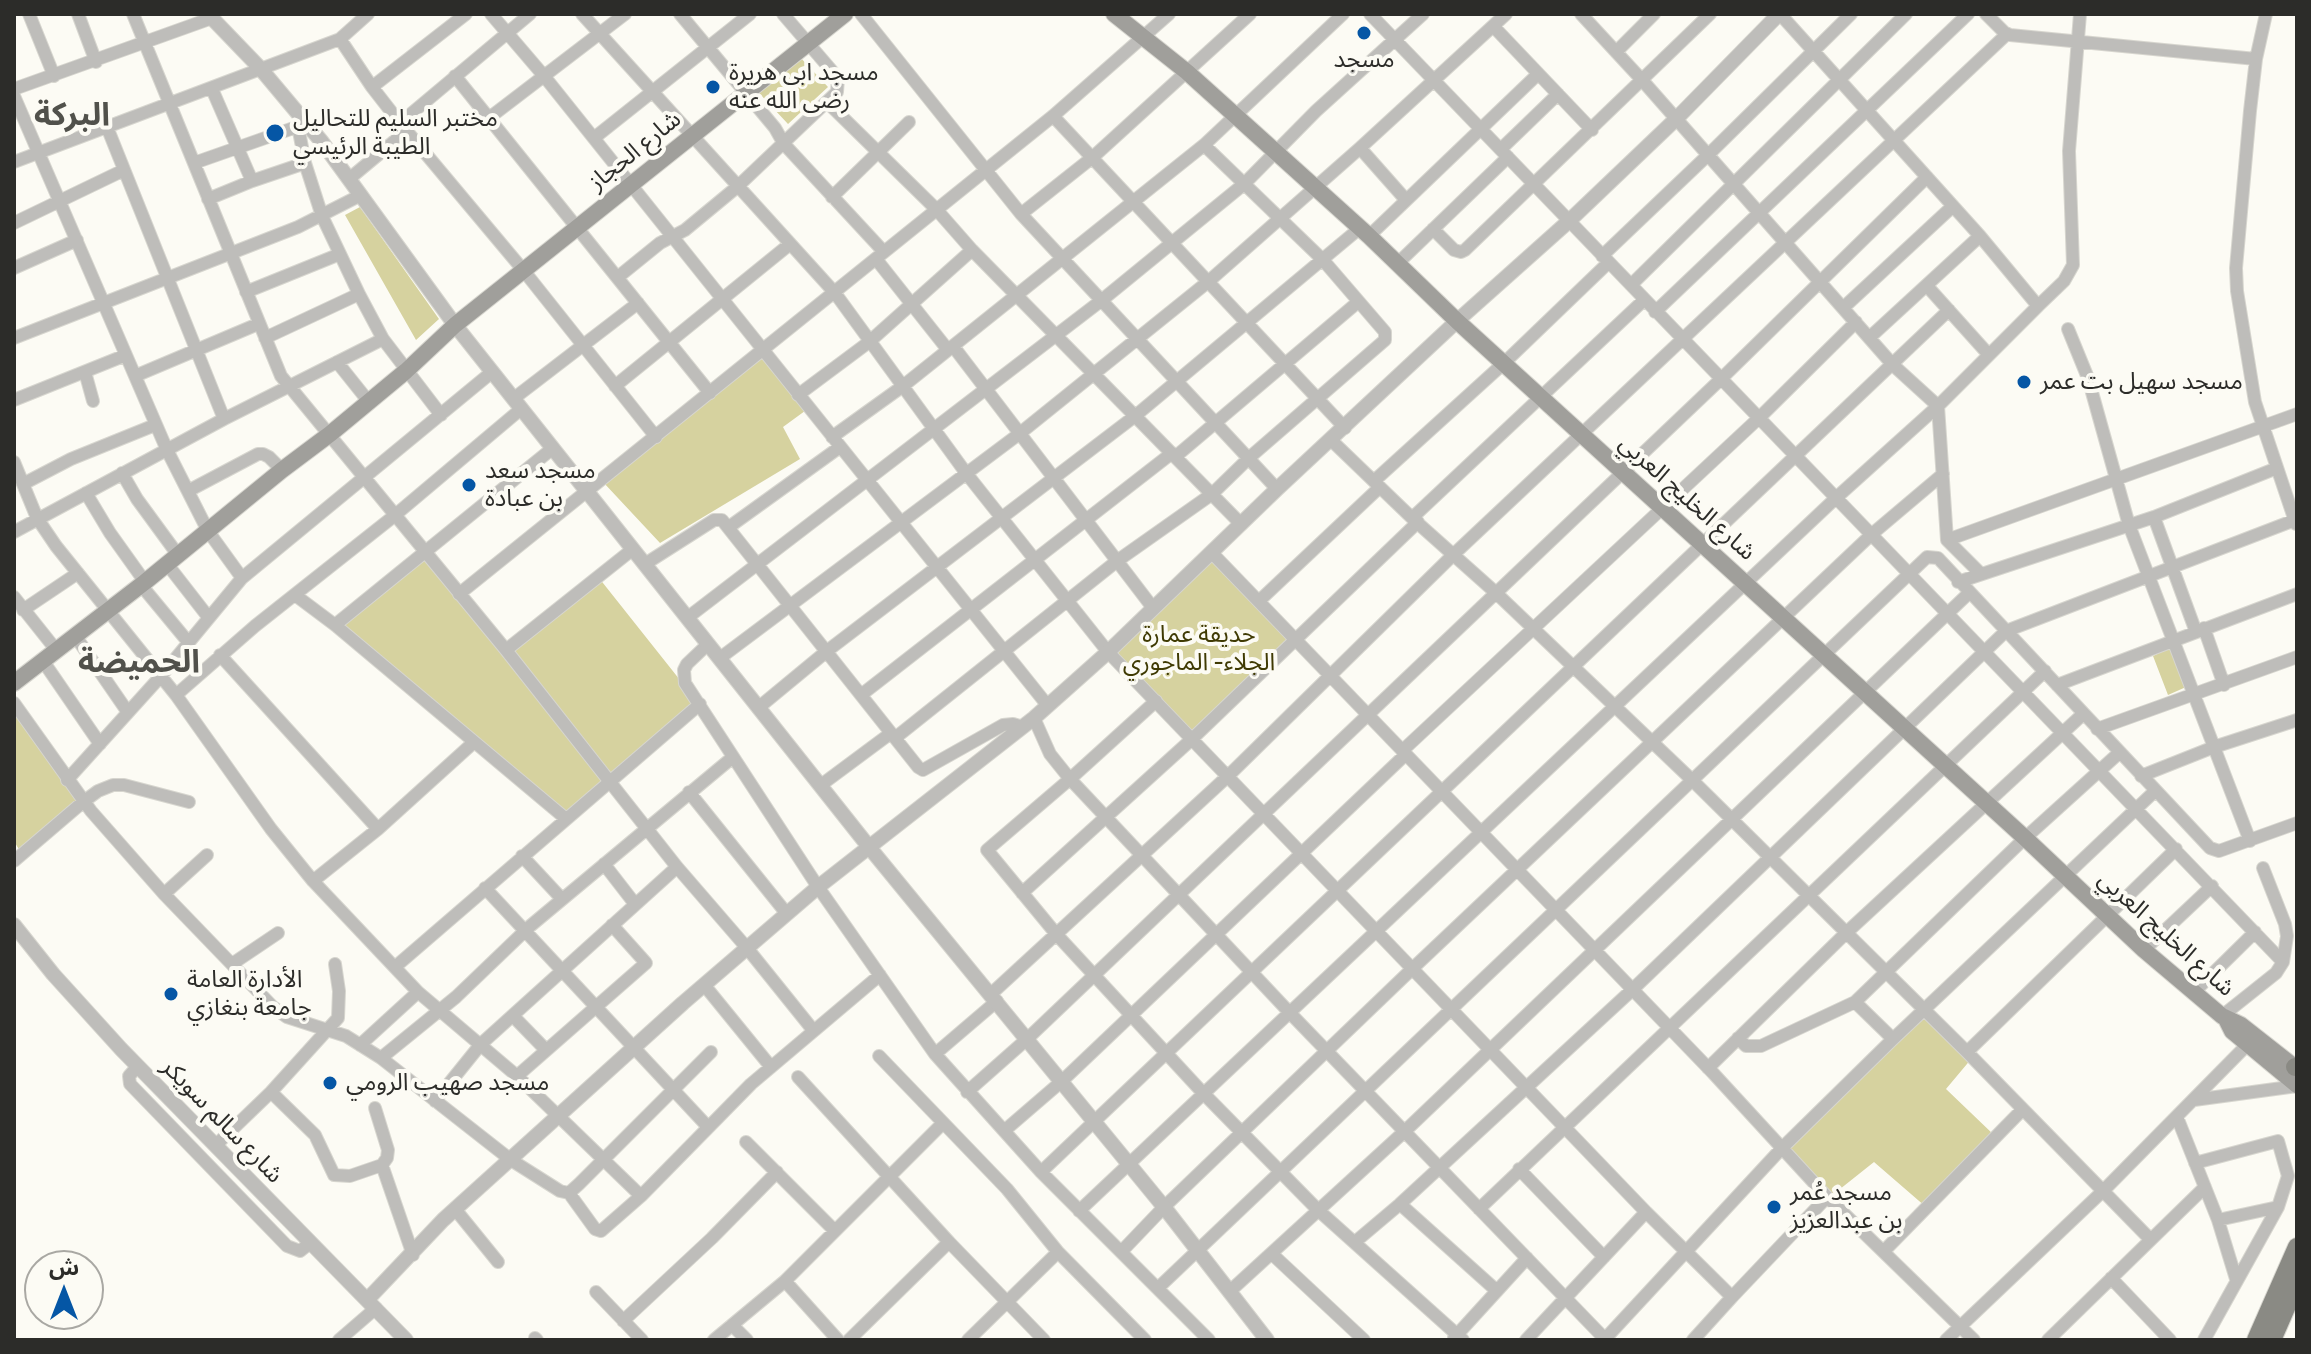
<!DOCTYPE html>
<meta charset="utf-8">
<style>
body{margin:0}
#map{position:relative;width:2311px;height:1354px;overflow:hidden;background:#fcfbf4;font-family:Cabin,"Noto Sans Arabic",sans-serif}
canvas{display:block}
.frame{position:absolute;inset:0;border:16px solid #2c2c29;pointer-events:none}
.north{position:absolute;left:24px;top:1250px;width:80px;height:80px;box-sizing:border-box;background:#fcfbf4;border:2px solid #a9a8a3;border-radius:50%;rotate:0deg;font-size:22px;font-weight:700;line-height:32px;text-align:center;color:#2c2c29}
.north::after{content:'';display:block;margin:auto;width:28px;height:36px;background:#0556a5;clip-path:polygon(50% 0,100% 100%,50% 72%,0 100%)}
</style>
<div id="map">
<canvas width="2311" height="1354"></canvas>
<div class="frame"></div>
<div class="north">ش</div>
</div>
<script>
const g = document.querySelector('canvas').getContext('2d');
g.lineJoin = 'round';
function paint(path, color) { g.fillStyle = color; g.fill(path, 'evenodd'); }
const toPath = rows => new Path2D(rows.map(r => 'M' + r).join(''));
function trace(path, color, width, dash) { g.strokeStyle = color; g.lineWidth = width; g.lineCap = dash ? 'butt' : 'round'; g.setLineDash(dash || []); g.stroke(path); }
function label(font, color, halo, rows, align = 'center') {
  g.font = font + ' Cabin,"Noto Sans Arabic",sans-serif'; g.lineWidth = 8; g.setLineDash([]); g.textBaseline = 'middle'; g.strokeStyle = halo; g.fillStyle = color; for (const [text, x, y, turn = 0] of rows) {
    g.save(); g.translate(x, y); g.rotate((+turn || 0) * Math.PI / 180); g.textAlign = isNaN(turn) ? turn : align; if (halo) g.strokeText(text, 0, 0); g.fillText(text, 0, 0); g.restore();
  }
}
const green = toPath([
 [799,56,828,87,788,124,759,93],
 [360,207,439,319,416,340,345,215],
 [769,352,809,408,783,427,800,459,660,543,603,482],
 [1212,553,1296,640,1192,738,1109,652],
 [424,554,507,650,599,578,699,704,565,817,335,625],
 [2170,648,2186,687,2168,695,2153,656],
 [14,704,83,802,21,853,14,841],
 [1924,1011,1972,1058,1946,1089,1994,1135,1926,1207,1874,1162,1830,1197,1782,1148]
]);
const minor = toPath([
 [29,14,54,76],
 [78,14,96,62],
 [133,14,281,376,506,650,677,867,747,948,813,1030],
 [491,14,544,76,1048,706],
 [582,14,835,293,966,473,1108,652,1646,1212,1732,1297,1827,1197],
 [680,14,775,128,784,144,884,252],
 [861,14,1021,214,1277,489],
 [1370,14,2283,962],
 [1780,14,1980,236,2038,306,1938,406,1947,540,1981,574],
 [1986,14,2004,32,2010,35,2256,59],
 [2266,14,2256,59,2250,111,2236,268,2237,291,2255,402,2296,524],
 [1493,26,1592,130],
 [340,39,372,87,400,123,524,271,656,437],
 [1616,52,1654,14],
 [455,76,710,393],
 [372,87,466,14],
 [14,89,212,18],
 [212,89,252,181,305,163],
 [14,96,167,450,208,531,242,578],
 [827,102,936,209,972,250,1241,524],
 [1053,116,1345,428],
 [489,118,625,14],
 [298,126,305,163,322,216,359,294,383,339,441,415],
 [107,127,224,419],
 [594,138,750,14],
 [1360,148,1406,200],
 [1501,149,1558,94],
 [14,162,340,39,368,14],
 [194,163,302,125],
 [349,179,397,139,400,123,530,14],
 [832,197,909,122],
 [208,199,252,181],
 [1021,214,1093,157,1250,14],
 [14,223,124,170],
 [1433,229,1454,250,1461,252,1465,250,1710,14],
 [1369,236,1538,74],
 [1602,256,1708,155,1851,14],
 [876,259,948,350],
 [1397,264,1508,157],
 [14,268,77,240],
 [618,277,660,243,685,230,737,187,837,92,838,78,783,14],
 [1631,285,1906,14],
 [1927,286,1989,355],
 [246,292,340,254],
 [2038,306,2064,281,2073,265,2069,151,2080,14],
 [1843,308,1953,206],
 [1655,312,1968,14],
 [2068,329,2088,378,2129,525,2250,841],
 [14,338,298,227,361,195],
 [265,338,359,294],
 [1869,338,1980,236],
 [953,346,1153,608],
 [337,362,369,402],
 [85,372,93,401],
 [135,376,258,324],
 [615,386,790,244],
 [798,395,869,342,972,250],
 [513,399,638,303],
 [14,400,126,355],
 [832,437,903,386,1204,145,1343,14],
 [1331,440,1412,518,1495,592,1692,780,1967,1052,2150,1239],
 [1175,457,1358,302],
 [14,462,37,518,56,546,176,695,271,829,313,881,418,992,517,1076,641,1196,751,1084,880,975],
 [122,473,137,499,178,555],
 [1374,481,1504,363,1608,263],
 [23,484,71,459,155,425],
 [188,491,258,454,263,454,269,457,282,470],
 [86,493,110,533,145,582],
 [2154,517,2196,632],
 [1412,518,1644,300],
 [729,527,840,447],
 [14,532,224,419,383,339],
 [1947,540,2297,414],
 [1212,553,1713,1073,1827,1197,1974,1340],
 [167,564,209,618],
 [645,564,714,520,722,520,918,767,923,770,1003,725,1013,724,1023,727],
 [1958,582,2154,517,2277,468],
 [141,585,189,643],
 [459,594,1053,116,1169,14],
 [295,595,335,625,565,818],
 [14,597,57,651],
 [1259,601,1380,487],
 [23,610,78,573],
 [687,618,1102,300,1244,184,1316,111,1423,14],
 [335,625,553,448],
 [2204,628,2224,685],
 [76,637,127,711],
 [708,644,687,664,684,670,685,683,818,887,935,1054,1041,1172,1209,1340],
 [506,650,633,549],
 [220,655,378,829],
 [720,658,1019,434,1209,281,1360,148,1506,14],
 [43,661,100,744],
 [2057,685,2297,594],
 [176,695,255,626,394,516,521,409],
 [861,695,1172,453],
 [1156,701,1070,779,987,850,1057,935,1203,1093,1318,1210,1463,1340],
 [14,703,91,811,164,894,273,1007,287,1017,346,1036,381,1058,511,1160,560,1191,569,1193,579,1184,711,1052],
 [758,708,827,651,1135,416,1360,228],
 [1034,718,1050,754,1070,779,1289,1012,1605,1339],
 [2097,729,2297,657],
 [895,738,1117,561,1212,494,1250,457,1385,340,1385,332,1323,260,1204,145],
 [1402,751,1760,417,1856,322],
 [2141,776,2214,747,2297,720],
 [67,780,161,676,242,578,492,372],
 [821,785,891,733],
 [689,792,787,914],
 [522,856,562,899],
 [14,861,83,802,98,791,113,785,124,785,189,802],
 [604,864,635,904],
 [313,881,378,829,473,743],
 [485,888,708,1127],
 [1022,893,1192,739,1418,522],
 [164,894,207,855],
 [2144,950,2212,886],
 [232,964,278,933],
 [395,967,700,704],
 [705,986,771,1067],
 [2194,992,2255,932],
 [991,994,1228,776,1454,554,2007,34],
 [1855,1002,1893,1039],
 [513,1016,546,1050],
 [2222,1016,2276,973,2283,962,2287,936,2285,924,2263,868],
 [1738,1038,1746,1046,1761,1046,1855,1002,2025,838,2119,753],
 [360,1045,418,992],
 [1967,1052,2176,849],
 [935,1054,997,1001],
 [879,1056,1007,1189,1058,1252,968,1340],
 [381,1058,456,997,529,927,733,757],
 [138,1066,129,1076,130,1084,287,1246,300,1251,310,1243],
 [1708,1068,1846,933,2082,715],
 [517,1076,646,963,612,925],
 [798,1077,949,1242,1044,1340],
 [271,1092,315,1135,334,1175,350,1176,382,1165],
 [967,1092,1027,1039,1722,378,1927,177],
 [2194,1100,2297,1086],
 [435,1101,481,1044,677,867],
 [375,1108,388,1150,387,1158,382,1165,413,1255],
 [2177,1117,2218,1220,2236,1279],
 [1004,1131,1062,1081,1405,755],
 [746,1142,834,1230],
 [216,1145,271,1092,338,1018,339,991,335,964],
 [2195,1163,2278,1141,2288,1176,2278,1207,2204,1340],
 [1519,1169,1604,1257],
 [1041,1172,1949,310],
 [569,1193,595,1229,601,1231,641,1196],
 [1400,1204,1632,990,2006,631,2295,520],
 [455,1209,498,1262],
 [1479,1209,2045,671],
 [1079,1211,1837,497,1938,406,1893,365,1642,80,1581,14],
 [2218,1220,2278,1207],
 [1355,1242,1400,1204,1497,1291],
 [1884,1251,2022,1110],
 [1058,1252,1145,1340],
 [1121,1252,1164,1207,1412,969,1872,534,1943,474],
 [1272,1254,1364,1340],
 [2111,1278,2170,1340],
 [785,1281,838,1340],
 [1158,1288,1927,557,1938,558,2210,848,2219,851,2297,823],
 [596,1292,642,1340],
 [1229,1292,1405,1131,1969,593],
 [623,1321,712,1238,777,1172],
 [732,1325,747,1340],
 [535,1338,537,1340],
 [1454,1338,1527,1258],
 [339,1340,376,1308],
 [714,1340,785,1281,943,1123],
 [849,1340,949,1242],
 [1526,1340,1646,1212],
 [1604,1340,1782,1148,1893,1039,2155,791],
 [1693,1340,1732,1297],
 [1946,1340,2104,1190,2247,1045],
 [2048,1340,2205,1187]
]);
const tertiary = toPath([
 [208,14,260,68,322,142,455,325,869,847,1164,1207,1267,1340],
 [14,925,53,974,121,1049,406,1340],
 [367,1300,443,1220,683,1003,818,887,1034,718,1108,652,1277,489,1457,321,1569,221,1676,119,1779,14]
]);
const secondary = toPath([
 [1114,14,1187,72,1369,236,1457,321,2025,838,2144,950,2222,1016,2241,1025,2297,1069],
 [14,683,145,582,282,470,330,434,406,371,455,325,845,14],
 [2227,1021,2232,1031,2297,1085]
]);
const primary = toPath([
 [2295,1067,2297,1067],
 [2256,1340,2297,1247],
 [2272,1340,2297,1283]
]);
const markers = [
 [1364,33,8,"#0556a5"],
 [713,87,8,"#0556a5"],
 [275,133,10,"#0556a5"],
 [2024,382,8,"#0556a5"],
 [469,485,8,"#0556a5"],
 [171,994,8,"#0556a5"],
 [330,1083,8,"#0556a5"],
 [1774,1207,8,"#0556a5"]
];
const poiNames = [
 ["مسجد",1364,60,"center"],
 ["مسجد ابي هريرة",729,73],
 ["رضى الله عنه",729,101],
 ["مختبر السليم للتحاليل",293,119],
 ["الطيبة الرئيسي",293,147],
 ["مسجد سهيل بت عمر",2040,382],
 ["مسجد سعد",485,471],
 ["بن عبادة",485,499],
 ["الأدارة العامة",187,980],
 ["جامعة بنغازي",187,1008],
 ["مسجد صهيب الرومي",346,1083],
 ["مسجد عُمر",1790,1193],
 ["بن عبدالعزيز",1790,1221]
];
const streetNames = [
 ["شارع الحجاز",635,151,-39],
 ["شارع الخليج العربي",1687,498,42],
 ["شارع الخليج العربي",2166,934,42],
 ["شارع سالم سويكر",222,1121,46]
];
const parkNames = [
 ["حديقة عمارة",1199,635],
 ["الجلاء- الماجوري",1199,663]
];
const districtNames = [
 ["البركة",72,116],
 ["الحميضة",139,663]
];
paint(green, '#d6d29f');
trace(minor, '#d7d6cf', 14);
trace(tertiary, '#d7d6cf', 16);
trace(secondary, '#d7d6cf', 18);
trace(primary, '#d7d6cf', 20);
trace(minor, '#bebdba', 12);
trace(tertiary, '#bebdba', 14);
trace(secondary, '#a09f9b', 16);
trace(primary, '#8a8a84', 18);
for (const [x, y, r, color] of markers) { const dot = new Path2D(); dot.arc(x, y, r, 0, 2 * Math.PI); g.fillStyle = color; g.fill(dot); trace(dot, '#fcfbf4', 3); }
label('24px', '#2c2c29', '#fcfbf4', poiNames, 'left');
label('24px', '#2c2c29', '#fcfbf4', streetNames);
label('24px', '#3f3a03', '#fcfbf4', parkNames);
label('bold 32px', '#51514b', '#fcfbf4', districtNames);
</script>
